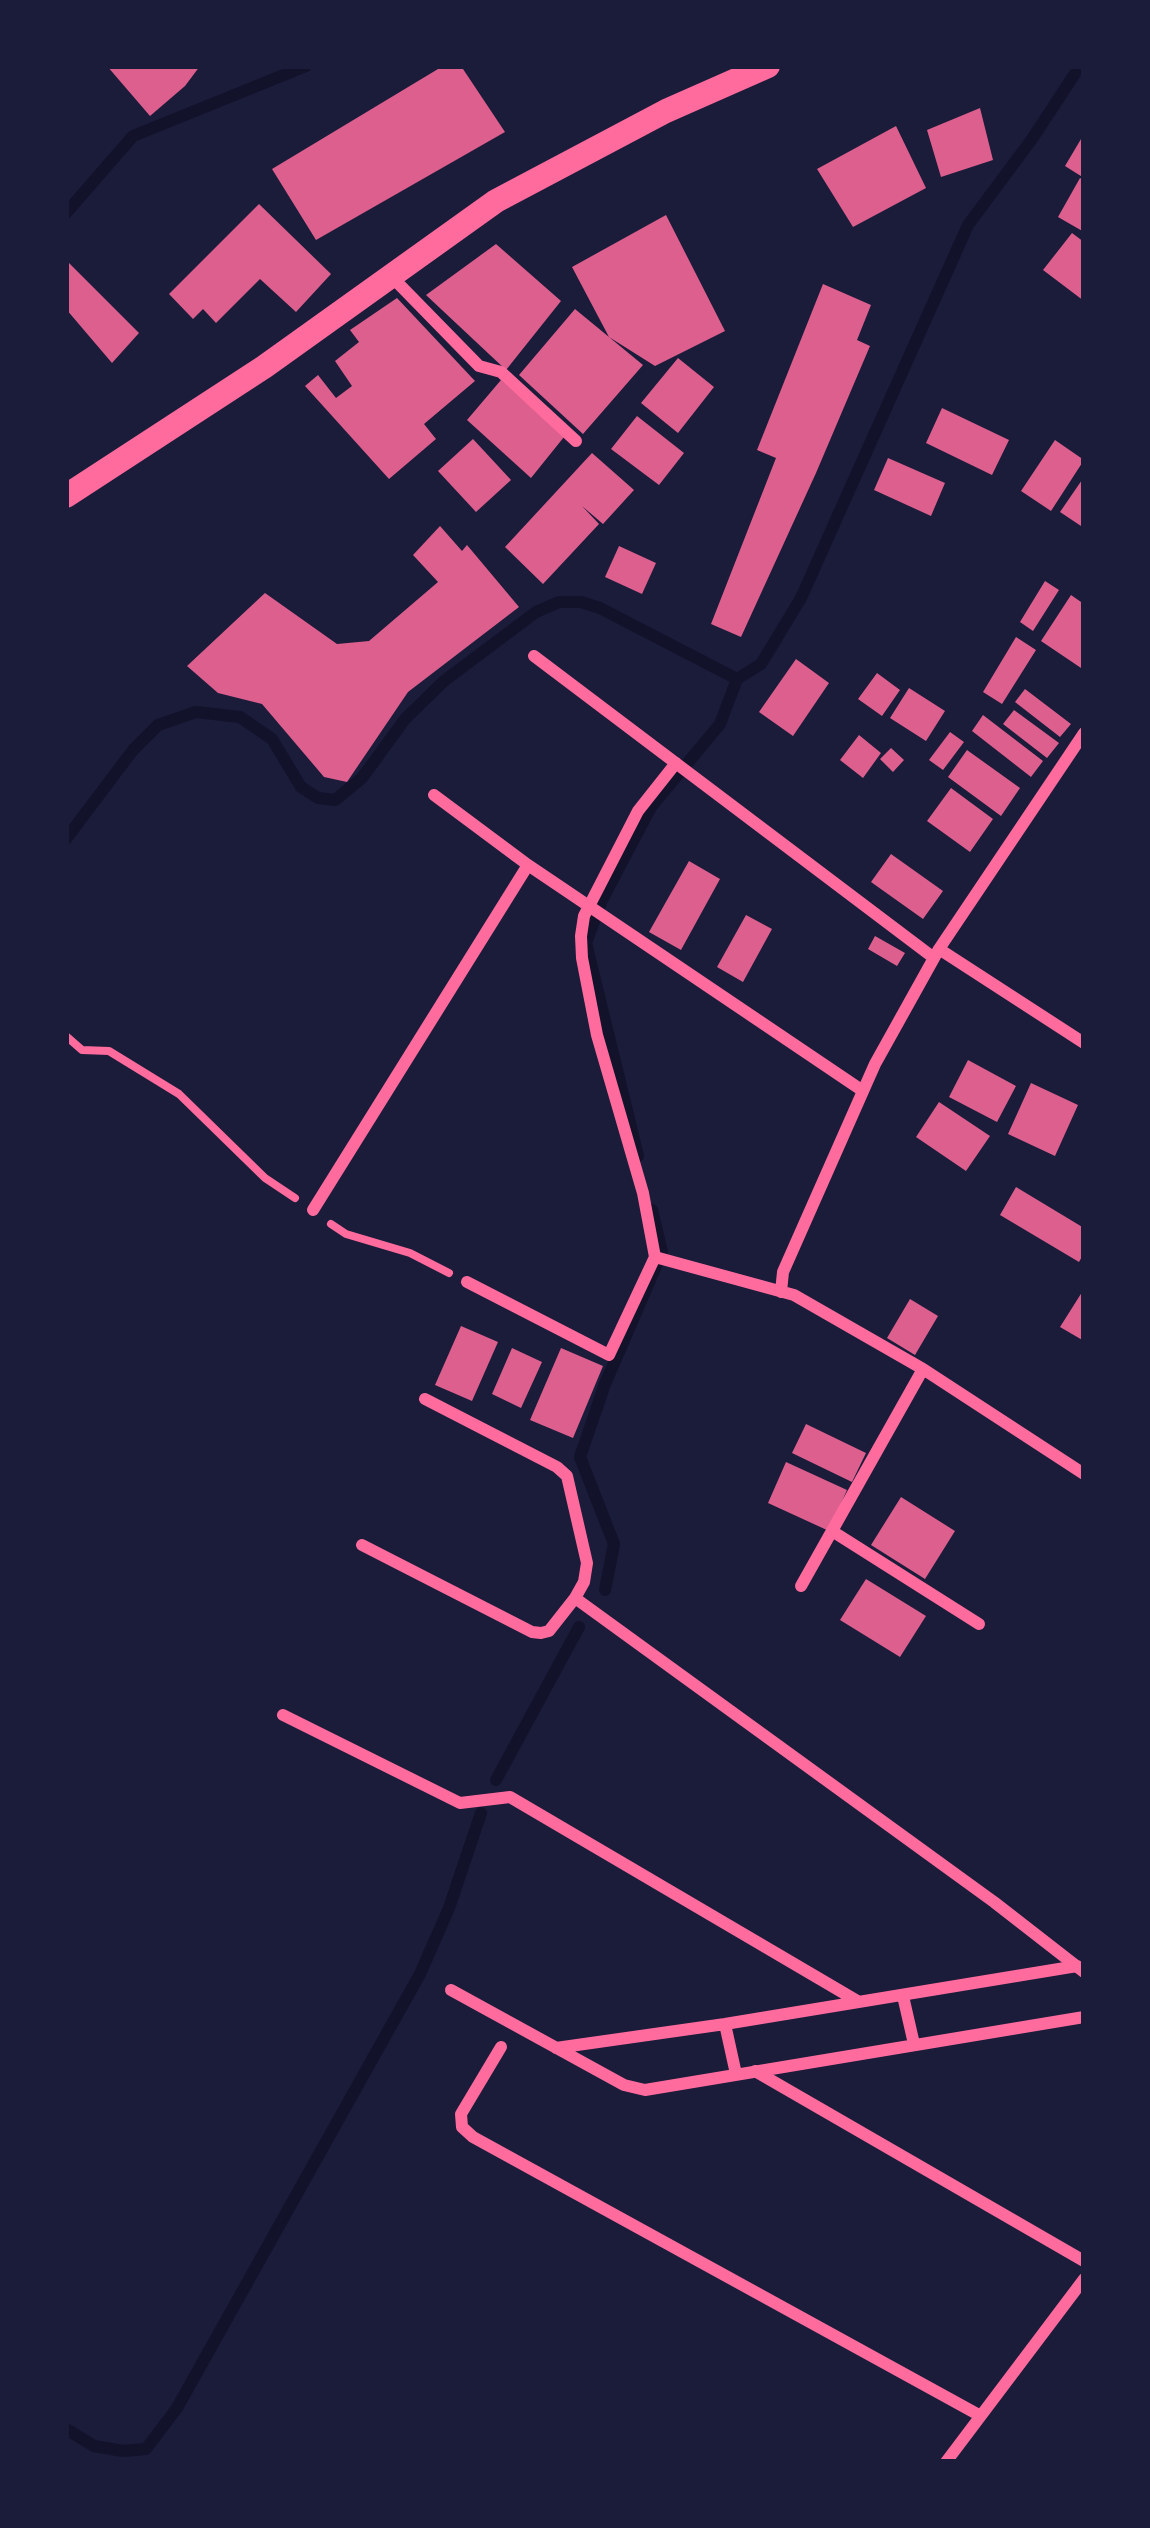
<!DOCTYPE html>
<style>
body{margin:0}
#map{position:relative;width:1150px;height:2528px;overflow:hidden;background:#1b1b3a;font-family:"Fira Sans Condensed",sans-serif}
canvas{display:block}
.frame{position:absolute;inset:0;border:69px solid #1b1b3a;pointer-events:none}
</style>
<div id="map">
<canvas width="1150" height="2528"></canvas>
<div class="frame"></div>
</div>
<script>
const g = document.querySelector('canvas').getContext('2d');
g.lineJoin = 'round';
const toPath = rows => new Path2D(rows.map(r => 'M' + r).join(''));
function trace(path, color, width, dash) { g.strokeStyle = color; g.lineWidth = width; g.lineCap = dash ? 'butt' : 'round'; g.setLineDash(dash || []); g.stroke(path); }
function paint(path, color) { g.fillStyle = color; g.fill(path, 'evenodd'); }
const stream = toPath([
 [66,213,133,136,306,66],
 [66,839,133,750,158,725,196,712,240,717,272,739,301,787,318,798,335,800,362,778,405,719,444,681,536,612,559,602,581,602,600,608,737,679],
 [638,1156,586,943,602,900,651,807,720,724,737,679,761,664,801,598,968,225,1032,139,1080,66],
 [605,1590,614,1544,580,1457,605,1384,662,1252,652,1210],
 [496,1780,579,1627],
 [66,2429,94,2446,123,2451,146,2449,177,2408,420,1974,449,1908,481,1813]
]);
const building = toPath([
 [107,66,200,66,185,86,150,116],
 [443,66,461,66,505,132,316,240,272,169],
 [980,108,993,160,941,177,927,130],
 [896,126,926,188,853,227,817,169],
 [1084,134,1084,178,1065,166],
 [1080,178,1084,180,1084,232,1058,217],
 [259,204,331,274,296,312,260,279,216,323,203,309,193,319,169,294],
 [666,215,725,331,655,366,609,337,572,267],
 [1072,233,1084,242,1084,301,1043,270],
 [496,244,561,301,506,370,426,295],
 [66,260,139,333,112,363,66,309],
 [823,284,871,305,857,340,870,346,816,473,741,637,711,624,776,458,757,450],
 [397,298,475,381,424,424,436,439,389,479,305,386,318,375,336,398,352,386,335,361,359,342,350,330],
 [575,309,643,365,583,434,519,375],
 [678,358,714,387,678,433,641,403],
 [501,380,564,437,531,478,467,420],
 [942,408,1009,440,992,475,926,443],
 [637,416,684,453,659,485,611,449],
 [473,439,511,480,476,512,438,471],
 [1055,440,1084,460,1051,511,1021,491],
 [592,453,634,490,603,524,582,506,599,524,543,584,505,547],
 [888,458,945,483,931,516,874,490],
 [1084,477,1084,528,1060,512],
 [440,526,462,551,467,545,519,607,408,692,347,782,324,777,262,704,218,693,187,666,265,593,337,644,369,641,438,582,413,555],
 [619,546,656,563,642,594,605,577],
 [1045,581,1059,590,1033,631,1020,622],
 [1071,595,1084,604,1084,670,1041,641],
 [1016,637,1036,650,1002,704,983,692],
 [796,659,829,683,793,736,759,712],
 [877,673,900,690,882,716,858,699],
 [909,688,945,711,926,741,890,718],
 [1025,689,1071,724,1060,737,1015,702],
 [1014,710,1059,743,1047,758,1003,724],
 [983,715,1043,761,1031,777,972,731],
 [950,732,964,742,943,770,929,760],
 [859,735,881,753,863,778,840,760],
 [891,748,904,760,893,772,880,759],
 [967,750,1020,788,1001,816,948,777],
 [951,788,993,819,970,852,927,821],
 [891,854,943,891,923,919,871,882],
 [689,861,720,879,681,950,649,932],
 [746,915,772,929,743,982,717,967],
 [875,936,905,953,897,966,868,949],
 [968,1060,1016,1086,997,1122,949,1097],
 [1031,1083,1078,1105,1055,1156,1008,1134],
 [939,1102,990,1136,966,1171,916,1137],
 [1016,1187,1084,1228,1084,1253,1079,1262,1000,1215],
 [1084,1289,1084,1341,1060,1327],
 [910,1299,938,1316,915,1355,887,1338],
 [461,1326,498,1342,472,1401,435,1385],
 [512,1348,542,1362,521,1408,492,1394],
 [561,1348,603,1366,573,1438,530,1420],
 [806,1424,866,1453,852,1482,792,1453],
 [786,1462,847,1490,829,1531,768,1503],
 [901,1497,955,1531,925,1579,871,1545],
 [866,1579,926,1616,900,1657,840,1620]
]);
const path = toPath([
 [66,1036,82,1050,109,1051,179,1094,265,1178,295,1198],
 [331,1224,346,1234,410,1253,449,1273]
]);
const minor = toPath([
 [391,276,479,366,501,372,576,441],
 [534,656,934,958],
 [434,795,528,865,863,1091],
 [939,949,1084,1043],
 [313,1210,528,865],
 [655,1257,794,1295,923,1369,1084,1474],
 [467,1282,609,1355,655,1257,643,1193,597,1035,582,958,581,936,584,916,638,811,676,763],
 [781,1292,783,1272,875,1064,939,949,1084,733],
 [832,1531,979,1624],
 [362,1545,532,1632,541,1633,549,1631,575,1598,584,1582,587,1563,567,1476,557,1467,425,1399],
 [801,1586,923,1369],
 [575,1598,994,1902,1084,1972],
 [283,1715,460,1803,510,1797,859,2002],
 [451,1990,624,2085,645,2090,1084,2017],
 [903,1996,914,2044],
 [725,2024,736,2074],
 [501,2047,461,2114,462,2127,473,2137,979,2415],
 [556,2048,725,2024,1077,1966],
 [755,2071,1084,2261],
 [946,2462,1084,2279]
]);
const secondary = toPath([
 [66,496,264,367,496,201,666,111,768,66]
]);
trace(stream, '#12122b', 12);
paint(building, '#dd5f8e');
trace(path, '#ff6b9d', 8);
trace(minor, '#ff6b9d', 12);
trace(secondary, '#ff6b9d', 24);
</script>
